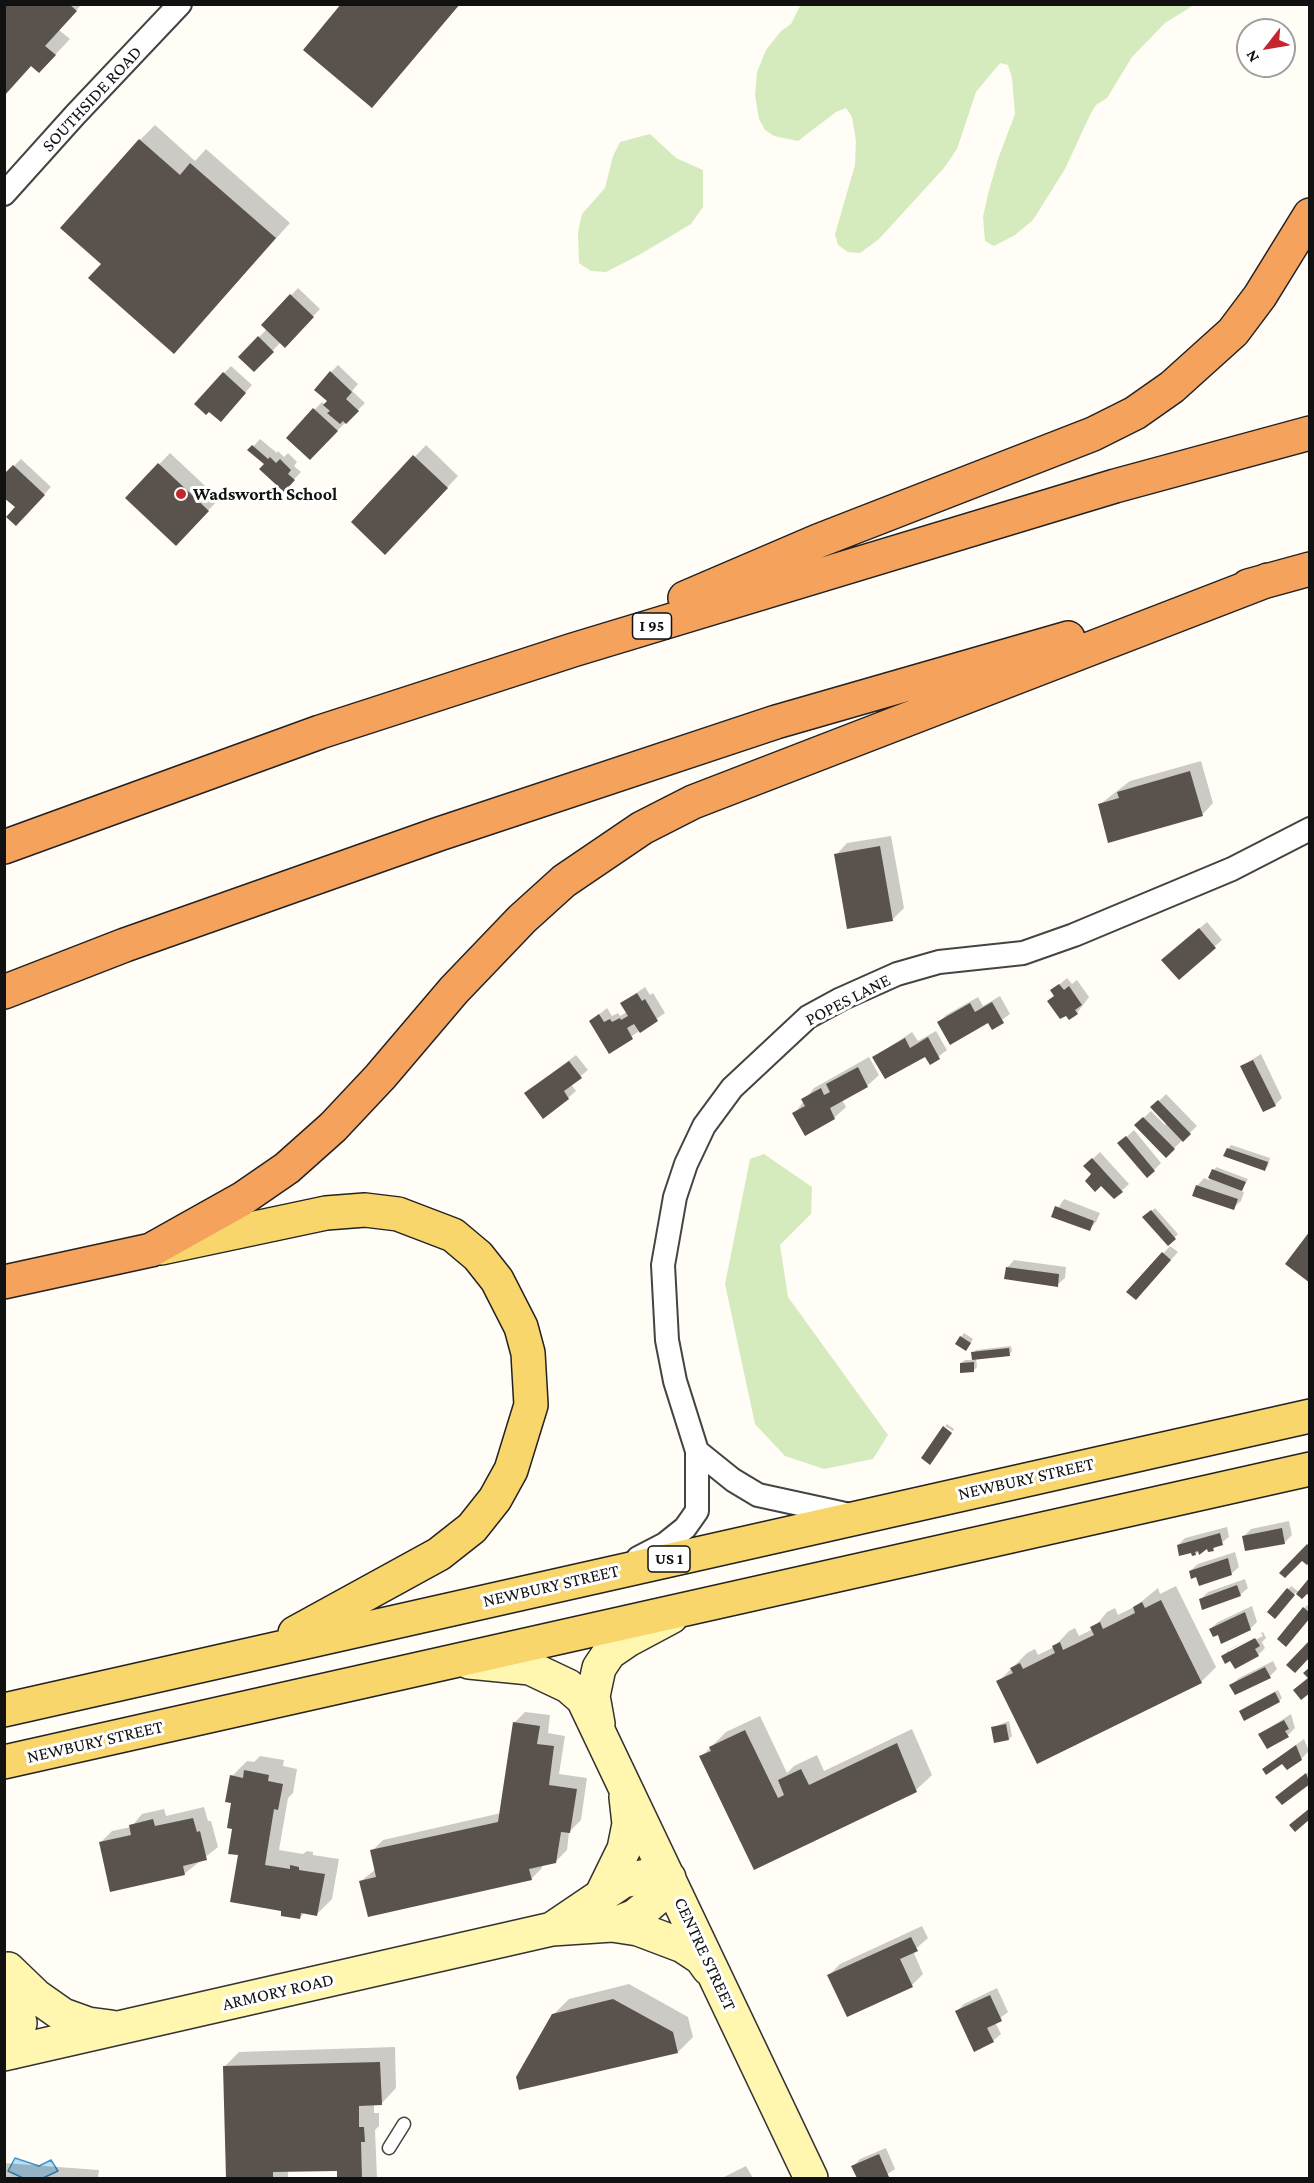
<!DOCTYPE html>
<style>
body{margin:0}
#map{position:relative;width:1314px;height:2183px;overflow:hidden;background:#fffdf5;font-family:"Crimson Pro",serif}
canvas{display:block}
.frame{position:absolute;inset:0;border:6px solid #111;pointer-events:none}
.north{position:absolute;left:1236px;top:18px;width:60px;height:60px;box-sizing:border-box;background:#fff;border:2px solid #a0a0a0;border-radius:50%;rotate:239deg;font-size:16px;font-weight:700;line-height:24px;text-align:center;color:#111}
.north::after{content:'';display:block;margin:auto;width:21px;height:27px;background:#c4262e;clip-path:polygon(50% 0,100% 100%,50% 72%,0 100%)}
</style>
<div id="map">
<canvas width="1314" height="2183"></canvas>
<div class="frame"></div>
<div class="north">N</div>
</div>
<script>
const g = document.querySelector('canvas').getContext('2d');
g.lineJoin = 'round';
function paint(path, color) { g.fillStyle = color; g.fill(path, 'evenodd'); }
const toPath = rows => new Path2D(rows.map(r => 'M' + r).join(''));
function trace(path, color, width, dash) { g.strokeStyle = color; g.lineWidth = width; g.lineCap = dash ? 'butt' : 'round'; g.setLineDash(dash || []); g.stroke(path); }
function label(font, color, halo, rows, align = 'center') {
  g.font = font + ' "Crimson Pro",serif'; g.lineWidth = 6; g.setLineDash([]); g.textBaseline = 'middle'; g.strokeStyle = halo; g.fillStyle = color; for (const [text, x, y, turn = 0] of rows) {
    g.save(); g.translate(x, y); g.rotate((+turn || 0) * Math.PI / 180); g.textAlign = isNaN(turn) ? turn : align; if (halo) g.strokeText(text, 0, 0); g.fillText(text, 0, 0); g.restore();
  }
}
const green = toPath([
 [801,4,1194,4,1194,5,1165,23,1132,57,1107,98,1096,105,1090,115,1065,169,1033,220,1015,235,994,246,985,241,983,217,988,194,998,159,1015,114,1012,78,1008,65,1000,63,976,92,957,149,944,168,879,239,860,253,848,252,838,245,835,234,855,165,856,141,852,117,846,108,836,112,798,141,774,136,765,130,759,119,755,95,757,72,766,50,781,31,791,24],
 [650,134,676,158,703,170,703,207,691,224,639,255,606,272,591,271,579,263,578,232,582,214,605,188,613,156,620,142],
 [764,1154,812,1187,811,1214,780,1245,788,1297,888,1435,873,1459,824,1469,785,1456,755,1424,725,1284,750,1159]
]);
const water = toPath([
 [15,2158,39,2166,51,2160,58,2171,43,2178,23,2178,8,2171,15,2158]
]);
const shadow = toPath([
 [4,4,82,4,59,30,70,39,54,56,32,65,4,96],
 [343,4,460,4,372,106],
 [155,125,195,161,206,149,290,223,174,352,103,263,140,140],
 [298,288,320,309,285,346,281,342,254,370,240,357,267,329,263,325],
 [338,365,358,384,352,391,365,403,310,458,288,437,322,402,325,405,329,401,331,372],
 [231,366,252,385,228,412,224,373],
 [260,439,277,453,278,451,284,457,288,453,297,462,294,466,301,472,284,490,266,464,250,450],
 [426,445,458,476,396,542,353,522],
 [170,453,219,499,187,533,127,498],
 [21,459,51,487,16,524,17,507,4,476],
 [1201,761,1213,803,1202,815,1099,805,1130,781],
 [891,836,904,908,892,920,836,855,847,843],
 [1207,922,1222,940,1179,978,1170,953],
 [1067,978,1072,984,1077,980,1089,997,1077,1013,1052,991],
 [645,987,650,995,653,993,665,1013,609,1052,591,1021,607,1008,612,1016,618,1013,620,1016,627,1012,622,1003],
 [1000,996,1010,1014,992,1027,989,1021,939,1022,946,1015,978,997,983,1006],
 [936,1031,947,1050,930,1063,926,1055,874,1057,912,1032,918,1041],
 [1261,1054,1282,1098,1275,1105,1242,1066],
 [576,1055,588,1070,571,1084,576,1091,568,1098,526,1093],
 [869,1057,879,1075,867,1086,842,1100,846,1107,834,1118,794,1114,814,1088],
 [1166,1094,1197,1126,1166,1156,1136,1125,1151,1111,1165,1125,1167,1123,1152,1108],
 [1134,1130,1161,1163,1154,1170,1120,1143],
 [1231,1145,1270,1158,1268,1166,1264,1170,1228,1149],
 [1100,1152,1129,1184,1115,1197,1085,1166],
 [1216,1167,1248,1179,1241,1191,1244,1192,1241,1201,1233,1208,1197,1186,1204,1178,1209,1180],
 [1064,1199,1100,1213,1096,1222,1089,1230,1053,1216],
 [1155,1208,1178,1234,1168,1244,1145,1217],
 [1170,1246,1178,1252,1143,1291,1129,1291],
 [1014,1260,1066,1267,1065,1278,1057,1285,1007,1268],
 [964,1333,973,1339,969,1346,957,1343],
 [1011,1346,1012,1351,1009,1355,976,1358,977,1367,974,1370,961,1363,965,1360,974,1360,973,1353,976,1350],
 [947,1424,954,1429,953,1431,945,1426],
 [1289,1521,1292,1535,1284,1543,1244,1536,1251,1529],
 [1227,1527,1229,1537,1213,1549,1208,1547,1195,1554,1178,1545,1185,1538],
 [1235,1552,1239,1567,1231,1574,1197,1575,1190,1571,1198,1564],
 [1245,1579,1248,1588,1240,1595,1200,1600,1208,1592],
 [1176,1586,1216,1667,1201,1682,998,1682,1027,1653,1035,1649,1038,1655,1054,1647,1069,1631,1075,1628,1079,1636,1093,1629,1107,1612,1115,1608,1118,1615,1136,1606,1158,1588,1160,1594],
 [1291,1586,1299,1592,1307,1592,1302,1597,1296,1592,1278,1614,1269,1612],
 [1310,1603,1310,1618,1304,1608],
 [1252,1606,1257,1622,1250,1629,1218,1633,1210,1629,1218,1622],
 [1263,1632,1266,1638,1262,1642,1265,1648,1258,1655,1231,1659,1223,1656,1230,1649],
 [1261,1633,1263,1636,1229,1653,1229,1650],
 [1273,1661,1277,1669,1270,1676,1231,1685,1239,1678],
 [1278,1690,1282,1698,1279,1701,1244,1708],
 [525,1712,550,1715,548,1733,565,1736,559,1774,587,1778,581,1820,569,1832,567,1850,555,1862,542,1865,542,1868,531,1879,361,1881,376,1869,372,1851,383,1840,501,1813,514,1723],
 [1291,1714,1295,1728,1288,1735,1260,1734],
 [760,1716,787,1773,794,1766,817,1755,824,1771,912,1729,932,1775,916,1790,754,1868,701,1757,726,1732],
 [1009,1721,1012,1736,1009,1739,993,1727],
 [1304,1739,1309,1751,1302,1758,1287,1768,1283,1762,1263,1769],
 [260,1756,284,1760,283,1766,297,1769,293,1793,288,1798,279,1850,303,1854,307,1851,313,1852,313,1855,339,1859,332,1899,317,1914,305,1912,300,1918,283,1910,239,1854,234,1827,232,1776,247,1761,254,1762],
 [1310,1771,1310,1782,1282,1803,1280,1794],
 [204,1807,208,1821,211,1821,218,1847,184,1874,100,1843,112,1831,131,1827,142,1814,164,1809,166,1816],
 [922,1926,928,1938,913,1951,923,1974,912,1985,829,1975,840,1964],
 [629,1984,688,2017,693,2037,678,2052,553,2015,569,1999],
 [997,1988,1008,2012,995,2022,1001,2034,993,2041,957,2011,964,2004],
 [395,2047,396,2088,381,2104,374,2104,374,2113,379,2113,379,2126,375,2130,377,2178,338,2178,338,2169,288,2171,288,2178,228,2178,224,2067,239,2052],
 [886,2148,895,2169,882,2178,859,2178,853,2166,860,2159],
 [4,2163,99,2170,98,2178,4,2178],
 [746,2166,753,2178,722,2178]
]);
const building = toPath([
 [4,4,69,4,77,11,45,46,56,55,39,73,31,66,4,96],
 [341,4,460,4,372,108,303,50],
 [139,139,180,175,190,163,276,238,174,354,88,278,101,264,60,228],
 [290,294,314,317,285,348,261,325],
 [258,336,274,352,254,372,238,357],
 [330,371,352,392,346,399,359,411,346,424,343,421,340,424,327,413,330,411,323,405,327,401,314,390],
 [223,372,246,393,221,422,209,412,206,415,194,404],
 [313,408,338,431,310,460,286,438],
 [252,445,268,459,270,457,276,463,280,459,291,470,288,474,295,480,284,492,259,469,264,464,247,450],
 [413,455,448,488,385,555,351,522],
 [158,463,209,511,176,546,125,498],
 [13,465,45,495,16,526,6,517,15,507,4,498,4,474],
 [1190,771,1203,816,1108,843,1098,804,1119,798,1117,792],
 [880,846,893,921,847,929,834,854],
 [1199,928,1216,948,1179,980,1161,960],
 [1059,984,1064,990,1069,986,1082,1005,1075,1010,1078,1014,1069,1020,1066,1016,1060,1019,1047,1001,1054,996,1050,990],
 [637,993,642,1001,645,999,658,1021,640,1033,634,1024,627,1028,633,1039,609,1054,589,1021,599,1014,604,1022,610,1019,612,1022,620,1018,621,1020,628,1016,620,1003],
 [992,1002,1004,1023,992,1030,988,1023,950,1045,937,1022,970,1003,975,1012],
 [928,1037,940,1059,930,1065,925,1057,885,1079,872,1057,905,1038,910,1048],
 [1253,1060,1276,1106,1263,1112,1240,1066],
 [569,1061,582,1078,564,1091,569,1099,543,1119,524,1093],
 [858,1067,868,1087,830,1108,835,1119,805,1136,792,1113,805,1106,801,1099,821,1088,824,1095,830,1092,826,1084],
 [1158,1100,1191,1134,1183,1142,1150,1107],
 [1143,1117,1175,1149,1166,1158,1134,1125],
 [1126,1136,1155,1171,1147,1178,1117,1143],
 [1227,1148,1268,1162,1265,1171,1223,1156],
 [1092,1158,1123,1192,1114,1199,1101,1186,1095,1192,1085,1181,1091,1174,1083,1166],
 [1212,1169,1246,1182,1242,1191,1208,1178],
 [1196,1185,1238,1199,1234,1210,1192,1196],
 [1055,1206,1094,1221,1090,1231,1051,1217],
 [1151,1210,1176,1239,1168,1246,1142,1217],
 [1310,1231,1310,1283,1285,1264],
 [1162,1252,1171,1260,1136,1300,1126,1292],
 [1006,1267,1059,1274,1058,1287,1004,1279],
 [960,1336,971,1343,966,1351,955,1344],
 [1009,1348,1010,1356,972,1360,971,1352],
 [974,1362,974,1372,960,1373,960,1363],
 [943,1426,952,1433,930,1465,921,1458],
 [1282,1528,1285,1544,1245,1551,1242,1536],
 [1220,1533,1223,1545,1213,1548,1214,1551,1208,1552,1207,1549,1199,1555,1198,1551,1195,1552,1196,1555,1192,1556,1191,1553,1179,1556,1177,1545],
 [1307,1544,1310,1547,1310,1563,1307,1565,1302,1561,1285,1578,1279,1573],
 [1228,1558,1232,1575,1199,1586,1196,1577,1191,1579,1189,1571],
 [1310,1577,1310,1596,1307,1594,1302,1599,1296,1594],
 [1237,1585,1241,1596,1202,1610,1199,1599],
 [1287,1588,1295,1595,1275,1619,1267,1612],
 [1161,1600,1202,1683,1037,1764,996,1681,1013,1673,1010,1668,1020,1663,1023,1669,1055,1653,1052,1646,1060,1642,1063,1650,1094,1635,1090,1627,1100,1622,1103,1629,1135,1613,1133,1607,1142,1602,1145,1608],
 [1303,1607,1310,1613,1310,1618,1286,1647,1277,1639],
 [1245,1612,1251,1630,1221,1644,1218,1635,1213,1637,1209,1629],
 [1255,1638,1260,1646,1255,1649,1259,1656,1235,1669,1230,1661,1225,1664,1221,1656],
 [1310,1640,1310,1657,1295,1673,1286,1665],
 [1265,1667,1271,1678,1235,1695,1229,1685],
 [1310,1667,1310,1693,1301,1700,1293,1690,1308,1678,1303,1673],
 [1275,1692,1280,1702,1244,1721,1239,1711],
 [1284,1720,1289,1729,1285,1731,1289,1737,1267,1749,1258,1734],
 [513,1722,540,1726,537,1744,554,1746,549,1785,577,1789,570,1833,561,1832,556,1863,529,1869,532,1880,368,1917,359,1881,376,1877,370,1850,498,1822],
 [1006,1724,1009,1740,994,1743,991,1727],
 [745,1730,778,1798,784,1795,778,1780,801,1769,809,1785,897,1743,917,1792,754,1870,699,1756,711,1751,709,1747],
 [1296,1745,1302,1760,1287,1770,1282,1764,1266,1775,1262,1769],
 [244,1770,269,1775,268,1781,283,1784,278,1810,274,1809,265,1865,290,1869,290,1865,299,1867,299,1870,325,1874,317,1916,301,1913,300,1919,281,1916,281,1911,230,1902,238,1855,228,1854,232,1829,227,1828,231,1803,225,1802,230,1775,243,1778],
 [1306,1773,1310,1784,1282,1805,1275,1797],
 [1310,1808,1310,1819,1295,1832,1289,1825],
 [193,1818,197,1832,200,1831,207,1860,183,1866,185,1875,110,1892,99,1842,131,1835,129,1825,153,1819,155,1826],
 [911,1937,918,1951,900,1959,913,1987,847,2017,827,1975],
 [990,1995,1002,2021,987,2028,994,2042,974,2052,955,2011],
 [613,1999,673,2032,678,2053,519,2090,516,2077,552,2014],
 [380,2062,382,2105,359,2106,359,2127,364,2127,365,2142,361,2142,362,2178,337,2178,337,2171,273,2172,273,2178,226,2178,223,2066],
 [879,2154,889,2177,857,2178,851,2166]
]);
const service = toPath([
 [389,2148,404,2124]
]);
const minor = toPath([
 [4,194,75,115,180,4],
 [697,1451,733,1480,758,1495,850,1515],
 [638,1558,665,1544,685,1528,697,1511,697,1451,675,1381,667,1340,663,1265,675,1197,686,1164,704,1126,732,1088,808,1017,841,999,897,974,939,962,1023,953,1074,935,1232,869,1310,829]
]);
const secondary = toPath([
 [469,1662,530,1668,568,1686,583,1699,811,2178],
 [598,1724,593,1696,599,1668,609,1653,628,1640,671,1617],
 [602,1894,624,1849,629,1824,626,1797],
 [612,1925,638,1929,683,1946,701,1958,709,1969],
 [555,1927,623,1881,656,1874,669,1878],
 [8,1969,36,1996,63,2015,88,2024,111,2027],
 [4,2044,13,2052,20,2023,8,1969],
 [4,2054,552,1929,612,1925,635,1916,650,1904,663,1893,669,1878]
]);
const primary = toPath([
 [161,1248,326,1213,365,1210,398,1214,453,1235,478,1256,497,1280,521,1327,528,1353,531,1405,511,1470,495,1499,472,1528,439,1554,295,1633],
 [4,1710,1310,1416],
 [4,1762,1310,1469]
]);
const motorway = toPath([
 [1248,586,1310,569],
 [685,598,818,541,1093,434,1135,413,1172,387,1233,332,1260,296,1310,215],
 [4,847,320,732,573,650,1115,486,1310,433],
 [4,992,125,945,439,834,776,722,1068,638],
 [4,1282,151,1250,242,1199,287,1168,333,1127,380,1077,454,990,522,919,564,881,642,828,693,802,1268,580]
]);
const markers = [
 [181,494,6,"#c4262e"]
];
const shields = [
 [652,626,39],
 [669,1559,42]
];
const shieldNames = [
 ["I 95",652,626],
 ["US 1",669,1559]
];
const streetNames = [
 ["SOUTHSIDE ROAD",92,99,-47],
 ["POPES LANE",848,1000,-27],
 ["NEWBURY STREET",1026,1479,-13],
 ["NEWBURY STREET",551,1586,-13],
 ["NEWBURY STREET",95,1742,-13],
 ["CENTRE STREET",705,1954,65],
 ["ARMORY ROAD",278,1992,-13]
];
const poiNames = [
 ["Wadsworth School",193,494]
];
paint(green, '#d5ebbd');
paint(water, '#b9e0f7');
trace(water, '#3f96cf', 1.5);
paint(shadow, '#0003');
paint(building, '#5a524d');
trace(service, '#444', 15);
trace(minor, '#444', 26);
trace(secondary, '#333', 36);
trace(primary, '#222', 36);
trace(motorway, '#222', 36);
trace(service, '#fff', 12);
trace(minor, '#fff', 22);
trace(secondary, '#fff6b0', 33);
trace(primary, '#f9d66b', 33);
trace(motorway, '#f5a25d', 33);
for (const [x, y, r, color] of markers) { const dot = new Path2D(); dot.arc(x, y, r, 0, 2 * Math.PI); g.fillStyle = color; g.fill(dot); trace(dot, '#fff', 2); }
for (const [x, y, w] of shields) { const box = new Path2D(); box.roundRect(x - w / 2, y - 13, w, 26, 4.5); g.fillStyle = '#fff'; g.fill(box); trace(box, '#111', 1.5); }
label('bold 16px', '#111', null, shieldNames);
label('18px', '#111', '#fff', streetNames);
label('bold 18px', '#111', '#fff', poiNames, 'left');
</script>
